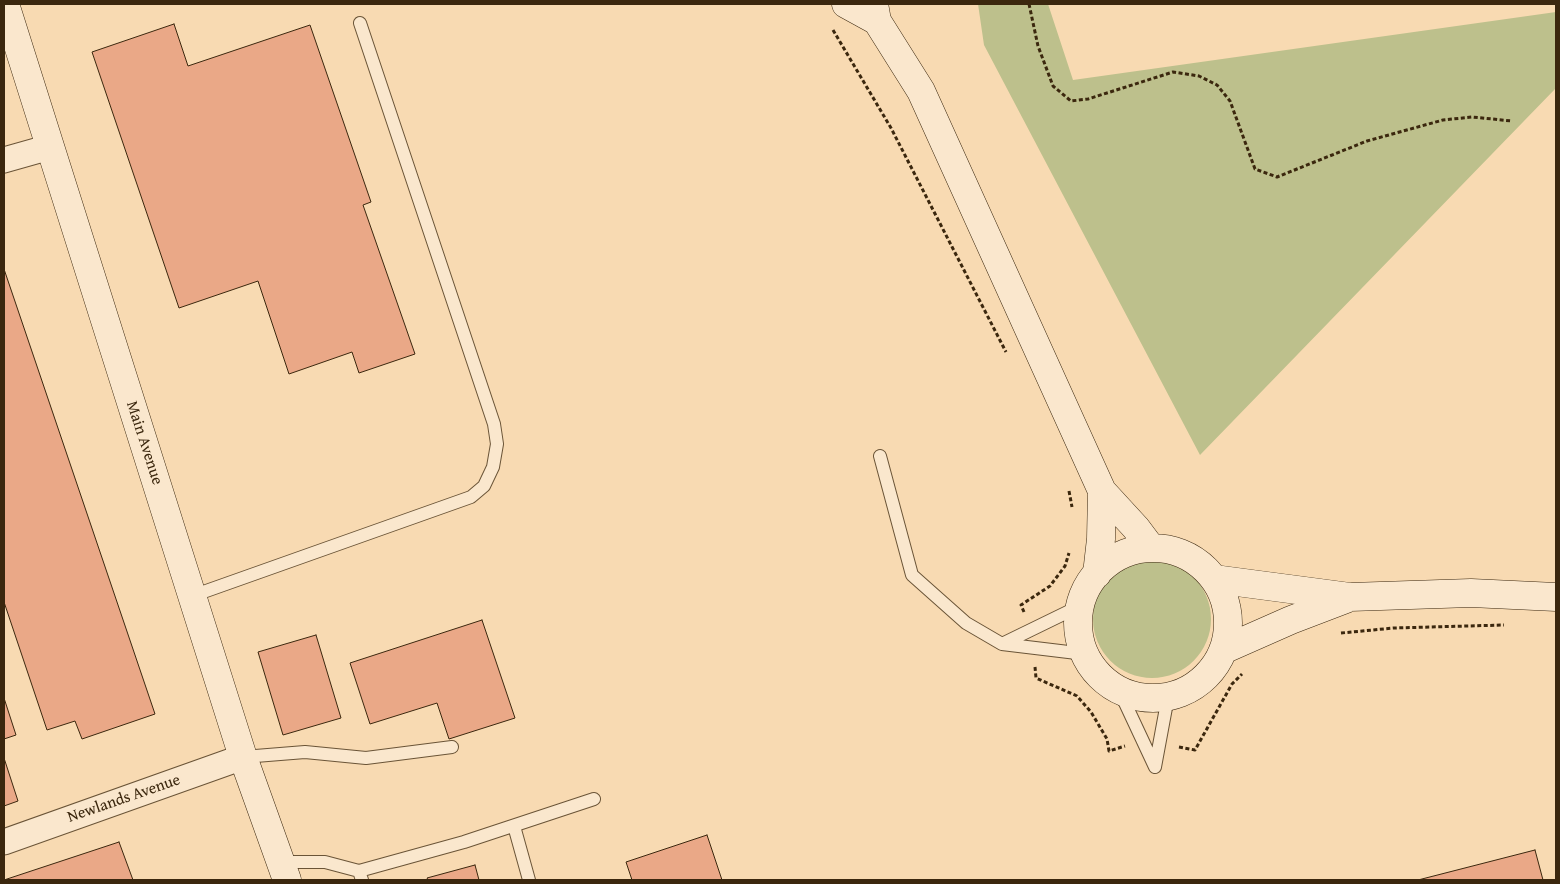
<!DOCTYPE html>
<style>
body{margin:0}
#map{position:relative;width:1560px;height:884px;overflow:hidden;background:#f8dab2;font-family:"Gentium Book Plus",serif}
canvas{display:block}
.frame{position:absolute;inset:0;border:5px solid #3b270e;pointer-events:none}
</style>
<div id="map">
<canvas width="1560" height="884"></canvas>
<div class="frame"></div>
</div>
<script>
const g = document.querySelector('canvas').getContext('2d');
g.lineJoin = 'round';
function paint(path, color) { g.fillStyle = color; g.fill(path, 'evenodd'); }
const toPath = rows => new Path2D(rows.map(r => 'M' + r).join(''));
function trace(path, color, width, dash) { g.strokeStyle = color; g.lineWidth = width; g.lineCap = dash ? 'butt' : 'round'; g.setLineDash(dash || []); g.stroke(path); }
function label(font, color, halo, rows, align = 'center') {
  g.font = font + ' "Gentium Book Plus",serif'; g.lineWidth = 5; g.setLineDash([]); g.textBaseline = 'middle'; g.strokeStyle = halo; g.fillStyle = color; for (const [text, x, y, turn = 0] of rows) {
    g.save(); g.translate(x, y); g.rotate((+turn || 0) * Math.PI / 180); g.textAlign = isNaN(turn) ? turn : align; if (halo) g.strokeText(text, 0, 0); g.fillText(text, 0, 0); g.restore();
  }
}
const green = toPath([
 [978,4,1048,4,1073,80,1556,12,1556,88,1200,455,984,45],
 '1093 619a59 59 0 1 1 118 0a59 59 0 1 1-118 0Z'
]);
const building = toPath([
 [174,24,188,66,310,25,371,202,363,205,415,354,359,373,352,352,289,374,258,281,179,308,92,52,174,24],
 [4,269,155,714,82,739,75,721,47,730,4,602,4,269],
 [482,620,515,718,449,739,437,703,370,724,350,663,482,620],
 [316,635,341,718,283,735,258,652,316,635],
 [4,698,16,735,4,739,4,698],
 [4,758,18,801,4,806,4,758],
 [707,835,722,880,632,880,626,862,707,835],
 [119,842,133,880,4,880,119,842],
 [1535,850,1543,880,1418,880,1535,850],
 [475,865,479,880,428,880,427,878,475,865]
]);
const path = toPath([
 [1029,4,1038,46,1053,86,1071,101,1088,99,1173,72,1199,76,1217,85,1230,101,1255,169,1277,177,1367,141,1443,120,1472,117,1512,121],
 [833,30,891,128,1006,352],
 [1069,491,1072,507],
 [1024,612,1021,605,1050,586,1065,566,1069,553],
 [1341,633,1394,628,1504,625],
 [1035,667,1036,678,1077,696,1091,712,1107,739,1109,751,1125,746],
 [1179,747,1195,750,1232,684,1242,674]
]);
const lane = toPath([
 [880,456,912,575,966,623,1002,644,1085,654],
 [192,596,471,497,484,486,493,467,497,444,494,424,360,23],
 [1002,644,1080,606],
 [1119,690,1155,767],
 [243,757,305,752,366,758,452,747],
 [1155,767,1168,697],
 [514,826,529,880],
 [281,862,325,862,359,871,362,880],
 [359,871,464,842,594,799]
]);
const street = toPath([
 [4,160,50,147],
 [4,842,243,757]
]);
const secondary = toPath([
 [5,4,243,757,287,880],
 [846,4,877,21],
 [874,4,877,21,921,91,1102,491,1136,528,1151,548],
 '1078 623a75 75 0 1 1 150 0a75 75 0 1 1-150 0Z',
 [1097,574,1101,539,1102,491],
 [1214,579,1350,597,1471,593,1556,597],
 [1223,650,1291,620,1346,599]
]);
const streetNames = [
 ["Main Avenue",144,443,72],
 ["Newlands Avenue",124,799,-19]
];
paint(green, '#bdc08c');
paint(building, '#eaa887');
trace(building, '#3b270e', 1);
trace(lane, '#6a5437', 14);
trace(street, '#6a5437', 27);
trace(secondary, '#3b270e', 29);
trace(path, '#3b270e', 3, [4, 2.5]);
trace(lane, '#fae7cd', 12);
trace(street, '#fae7cd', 25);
trace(secondary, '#fae7cd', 28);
label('16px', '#3b270e', '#fae7cd', streetNames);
</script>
